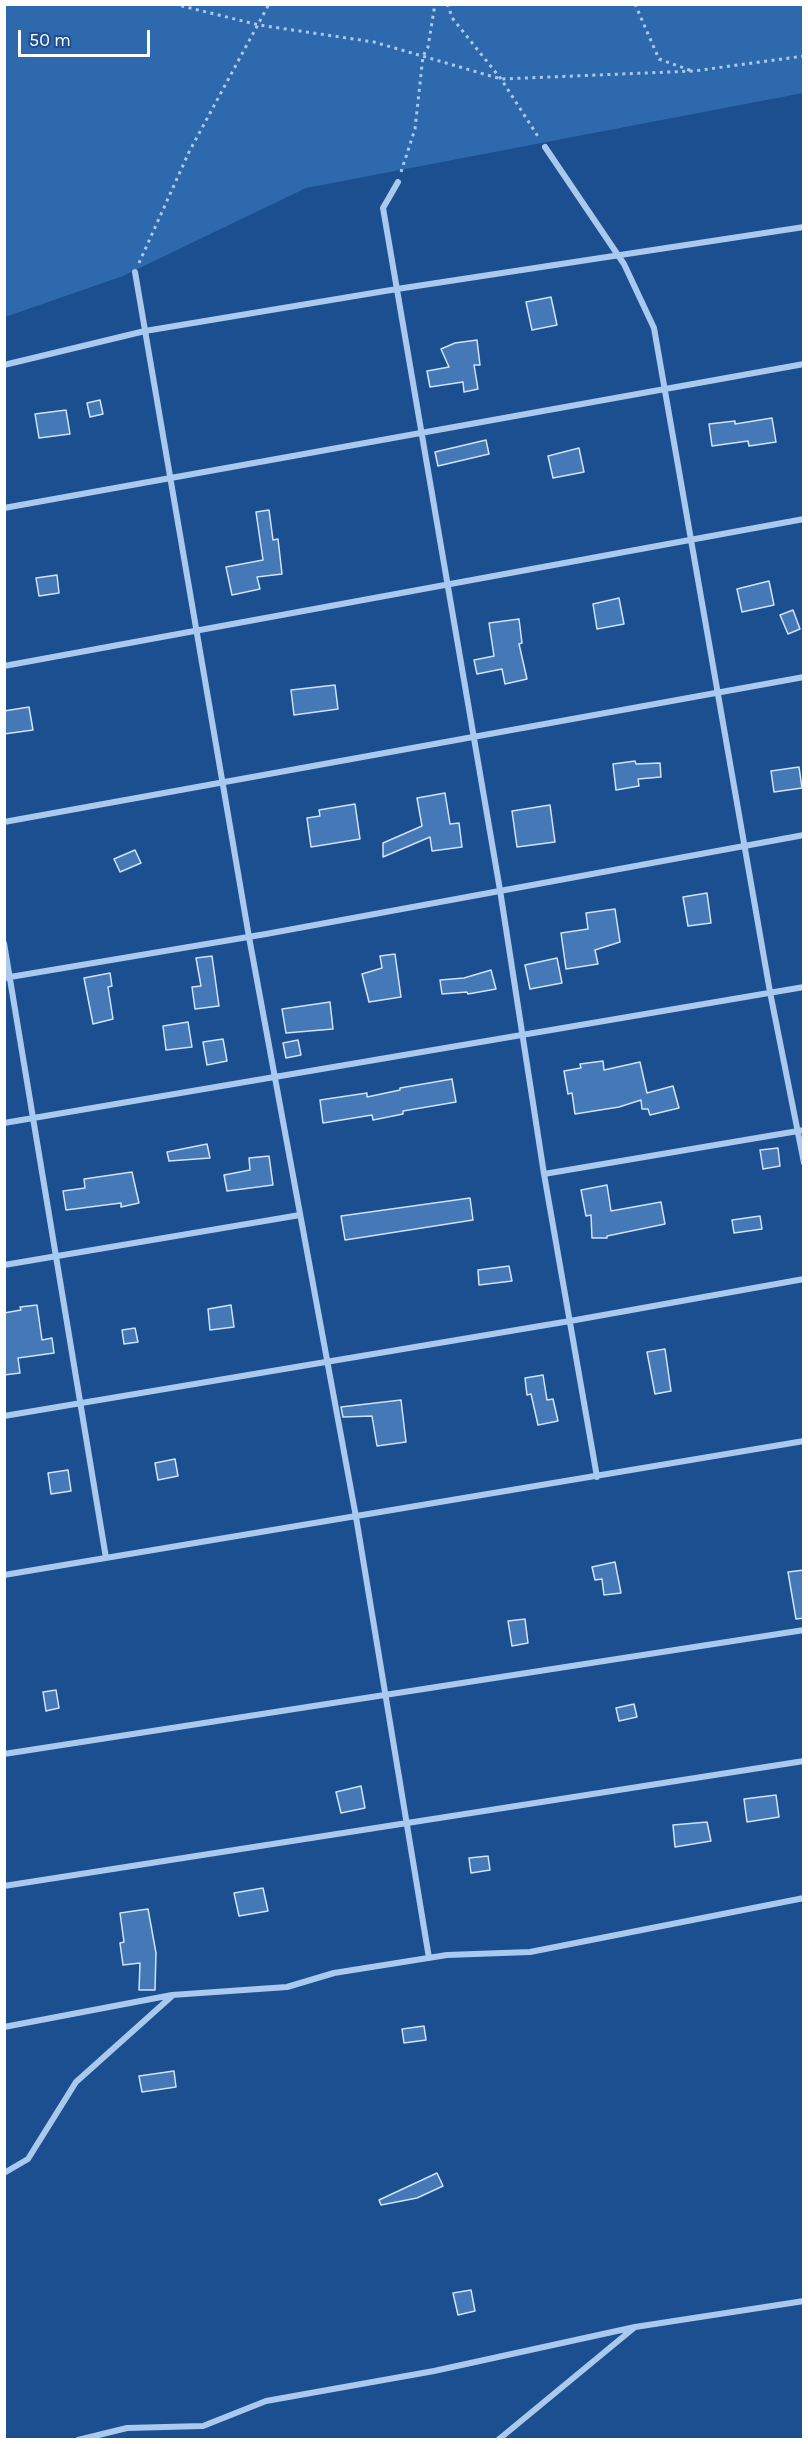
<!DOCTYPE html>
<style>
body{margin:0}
#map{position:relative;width:808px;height:2444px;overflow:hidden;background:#1b4f8f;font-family:Karla,sans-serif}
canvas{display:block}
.frame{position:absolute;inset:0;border:6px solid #fff;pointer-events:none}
.scale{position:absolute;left:18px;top:30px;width:132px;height:27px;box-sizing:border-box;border:3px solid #fff;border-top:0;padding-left:8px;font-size:18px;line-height:21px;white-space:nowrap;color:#fff;-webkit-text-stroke:4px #1b4f8f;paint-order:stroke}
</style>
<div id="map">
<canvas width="808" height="2444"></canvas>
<div class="frame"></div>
<div class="scale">50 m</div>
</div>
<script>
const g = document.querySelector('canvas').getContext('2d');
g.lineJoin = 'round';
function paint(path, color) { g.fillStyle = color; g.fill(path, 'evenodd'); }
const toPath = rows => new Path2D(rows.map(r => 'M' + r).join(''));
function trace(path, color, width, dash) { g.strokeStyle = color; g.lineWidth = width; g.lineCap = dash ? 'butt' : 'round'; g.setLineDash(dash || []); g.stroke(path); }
const green = toPath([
 [4,5,803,5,803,93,306,188,123,276,5,317]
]);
const building = toPath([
 [551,297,557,325,532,330,526,302,551,297],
 [477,340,480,365,474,365,478,389,464,392,463,382,430,387,427,371,449,367,441,349,455,343,477,340],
 [100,400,103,414,90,417,87,403,100,400],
 [66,410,70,434,39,438,35,414,66,410],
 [772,418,776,442,749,446,748,441,712,446,709,424,735,421,735,424,772,418],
 [486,440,489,454,438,466,435,452,486,440],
 [579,448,584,472,553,478,548,456,579,448],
 [269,510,273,540,278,539,282,574,257,577,260,589,232,595,226,567,263,560,256,512,269,510],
 [57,575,59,593,39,596,36,578,57,575],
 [769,581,774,605,742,612,737,589,769,581],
 [619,598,624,624,597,629,593,604,619,598],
 [793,610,800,629,788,634,780,615,793,610],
 [519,619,522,643,519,644,527,679,505,684,502,669,477,674,474,660,494,656,489,623,519,619],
 [335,685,338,709,294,715,291,690,335,685],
 [29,707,33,730,4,734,4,711,29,707],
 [635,761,636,764,660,763,661,777,638,779,639,786,616,790,613,764,635,761],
 [799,767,802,788,774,792,771,771,799,767],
 [445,793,450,824,459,823,462,847,432,851,430,837,383,857,383,843,422,826,417,798,445,793],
 [355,804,360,839,311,847,307,818,320,816,319,810,355,804],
 [550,805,555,842,517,847,512,811,550,805],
 [135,850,141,863,120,872,114,859,135,850],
 [707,893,711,923,688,926,683,897,707,893],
 [615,909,620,942,595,950,598,964,566,969,561,933,588,929,586,913,615,909],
 [395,954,401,997,369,1002,362,974,382,968,380,956,395,954],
 [212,956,219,1006,195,1009,192,987,201,986,196,958,212,956],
 [557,958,562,983,530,989,525,965,557,958],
 [491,970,496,989,468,994,467,992,442,994,440,980,464,978,491,970],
 [110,973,112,986,108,987,113,1019,93,1024,84,978,110,973],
 [330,1002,333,1029,286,1033,282,1009,330,1002],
 [188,1022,192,1047,166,1050,163,1026,188,1022],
 [223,1039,227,1061,207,1065,203,1042,223,1039],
 [298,1040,301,1055,286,1058,283,1043,298,1040],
 [603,1061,604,1070,640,1062,647,1093,673,1086,679,1108,650,1115,648,1109,642,1109,641,1100,619,1107,575,1114,572,1093,568,1094,564,1071,581,1068,580,1064,603,1061],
 [452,1079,456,1102,403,1111,403,1114,373,1120,372,1115,323,1123,320,1100,367,1093,367,1097,400,1090,400,1088,452,1079],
 [207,1144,210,1158,169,1161,167,1152,207,1144],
 [778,1148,780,1166,763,1169,760,1150,778,1148],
 [269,1156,273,1185,227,1191,224,1175,250,1170,249,1158,269,1156],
 [132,1172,139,1203,121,1207,121,1203,66,1210,63,1191,85,1188,84,1179,132,1172],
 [607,1185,611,1211,661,1202,665,1224,607,1236,607,1238,592,1238,591,1215,586,1216,581,1190,607,1185],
 [470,1198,473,1220,345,1240,341,1216,470,1198],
 [760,1216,762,1229,734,1233,732,1220,760,1216],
 [509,1266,512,1281,479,1285,478,1270,509,1266],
 [37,1305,42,1340,52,1338,54,1353,18,1358,20,1373,4,1375,4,1313,21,1310,20,1307,37,1305],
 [231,1305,234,1327,210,1330,208,1309,231,1305],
 [135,1328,138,1342,124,1344,122,1330,135,1328],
 [665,1349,671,1391,655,1394,647,1352,665,1349],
 [543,1375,547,1400,553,1399,558,1421,538,1425,531,1394,527,1395,525,1378,543,1375],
 [401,1400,406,1442,377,1446,372,1416,343,1417,341,1407,401,1400],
 [175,1459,178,1476,158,1480,155,1463,175,1459],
 [68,1470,71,1491,51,1494,48,1473,68,1470],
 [615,1562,621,1593,604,1595,602,1579,595,1580,592,1567,615,1562],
 [804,1570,804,1618,796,1619,788,1572,804,1570],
 [525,1619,528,1643,512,1646,508,1621,525,1619],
 [56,1690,59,1708,46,1711,43,1692,56,1690],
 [634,1704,637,1717,619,1721,616,1708,634,1704],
 [361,1786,365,1808,341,1813,336,1792,361,1786],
 [776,1795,779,1817,747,1822,744,1799,776,1795],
 [707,1822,711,1841,675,1847,673,1825,707,1822],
 [488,1856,490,1870,471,1873,469,1858,488,1856],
 [263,1888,268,1911,239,1916,234,1893,263,1888],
 [148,1909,156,1953,155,1990,139,1990,140,1963,123,1965,120,1943,124,1942,120,1913,148,1909],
 [424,2026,426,2040,404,2043,402,2029,424,2026],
 [174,2071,176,2087,142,2092,139,2076,174,2071],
 [437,2173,443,2186,417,2198,381,2205,379,2200,437,2173],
 [471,2290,475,2311,458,2315,453,2293,471,2290]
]);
const path = toPath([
 [174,4,259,25,374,42,501,79,694,71,804,56],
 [447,4,453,19,501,79,539,138],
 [635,4,659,59,692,71],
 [401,172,415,129,423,56,428,47,435,4],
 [139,263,189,152,269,4]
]);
const street = toPath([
 [545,147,624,264,654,328,770,992,804,1163],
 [398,182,383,208,500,890,544,1174],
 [135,272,249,937,356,1517,429,1958],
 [4,365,145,331,397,289,804,227],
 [4,508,804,364],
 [4,666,804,519],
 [4,822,804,677],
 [4,943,106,1558],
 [4,978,266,934,804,835],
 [4,1123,804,987],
 [4,1265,300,1215],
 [4,1416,570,1321,804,1279],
 [597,1477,544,1174,804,1130],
 [4,1575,804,1441],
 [4,1754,804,1630],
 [4,1886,804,1761],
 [4,2027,172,1995,287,1987,334,1973,447,1955,530,1952,804,1898],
 [4,2173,28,2159,76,2082,172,1996],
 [78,2440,127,2428,203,2426,266,2401,434,2371,635,2327],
 [498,2440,635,2327,804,2301]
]);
paint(green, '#2e69ad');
paint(building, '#4478b7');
trace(building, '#cfe3fa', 1.5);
trace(path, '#a9c9ee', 3, [3, 4.5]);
trace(street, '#a9c9ee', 6);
</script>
